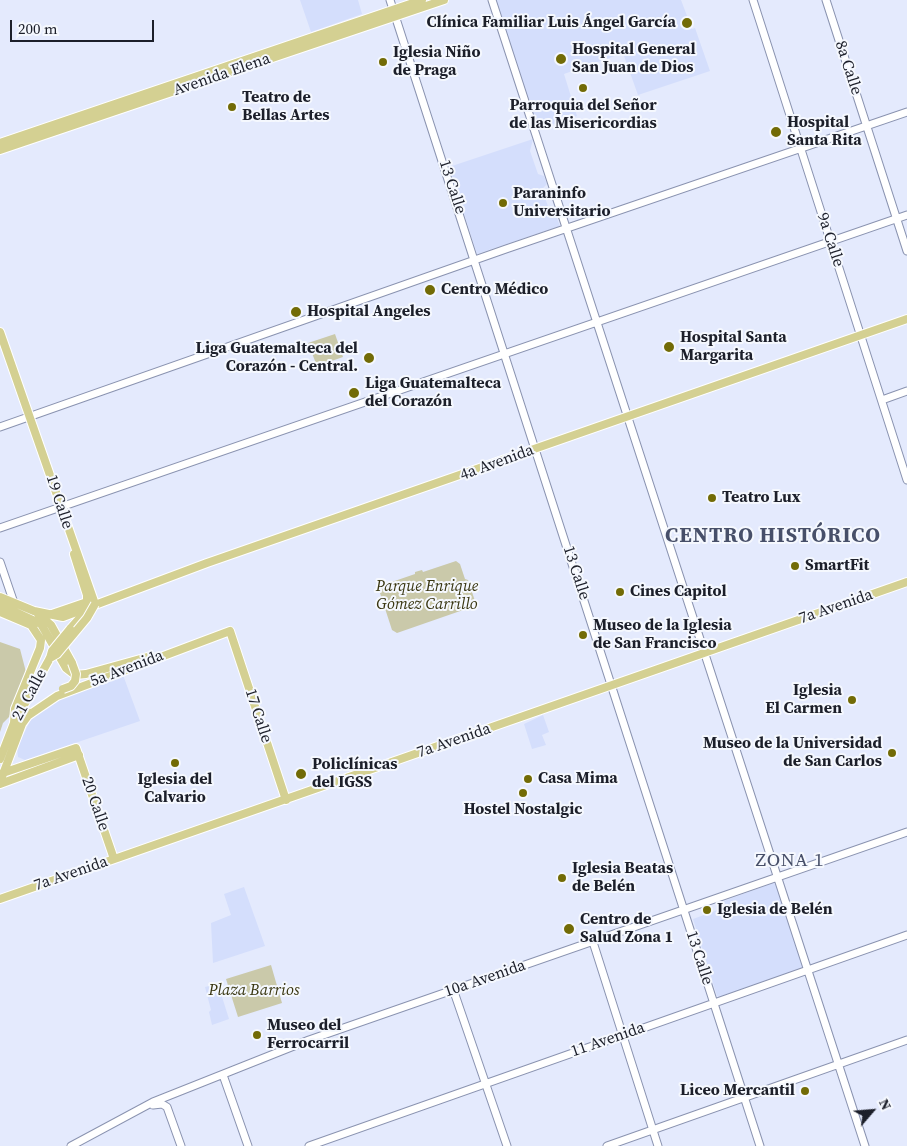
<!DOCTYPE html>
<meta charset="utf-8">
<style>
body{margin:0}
#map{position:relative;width:907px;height:1146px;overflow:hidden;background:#e4eafd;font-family:"Source Serif 4",serif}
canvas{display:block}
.north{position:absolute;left:847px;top:1086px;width:50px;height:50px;-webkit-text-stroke:4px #f5f8fe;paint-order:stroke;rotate:63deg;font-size:14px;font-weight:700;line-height:20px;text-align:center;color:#1c1f2a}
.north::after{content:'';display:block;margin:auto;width:18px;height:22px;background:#1c1f2a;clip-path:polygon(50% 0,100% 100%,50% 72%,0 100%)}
.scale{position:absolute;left:10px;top:20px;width:144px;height:22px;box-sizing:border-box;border:2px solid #1c1f2a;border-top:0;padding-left:6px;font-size:15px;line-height:18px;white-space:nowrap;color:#1c1f2a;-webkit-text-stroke:4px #f5f8fe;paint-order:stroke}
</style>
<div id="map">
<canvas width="907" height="1146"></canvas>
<div class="north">N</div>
<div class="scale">200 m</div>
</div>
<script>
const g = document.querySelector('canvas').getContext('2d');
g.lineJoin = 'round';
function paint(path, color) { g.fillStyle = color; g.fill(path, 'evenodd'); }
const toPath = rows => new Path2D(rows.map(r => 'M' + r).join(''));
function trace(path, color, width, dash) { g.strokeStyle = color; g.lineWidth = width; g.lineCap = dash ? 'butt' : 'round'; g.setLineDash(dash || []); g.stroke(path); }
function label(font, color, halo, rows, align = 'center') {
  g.font = font + ' "Source Serif 4",serif'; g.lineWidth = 4; g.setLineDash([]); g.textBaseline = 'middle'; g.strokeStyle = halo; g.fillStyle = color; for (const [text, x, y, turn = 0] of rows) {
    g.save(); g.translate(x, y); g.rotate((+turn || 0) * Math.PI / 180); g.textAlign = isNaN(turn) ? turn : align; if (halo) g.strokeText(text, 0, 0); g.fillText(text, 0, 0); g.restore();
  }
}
const built = toPath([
 [300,0,358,0,362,14,311,32],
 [496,0,681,0,692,29,695,28,710,71,638,95,623,53,564,74,577,116,538,129],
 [533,139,530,151,538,174,544,176,547,184,542,189,551,215,556,216,560,226,477,254,449,167],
 [123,675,140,721,25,760,18,757,17,748,31,719,50,702],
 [543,715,549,732,542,735,546,745,532,749,524,724],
 [773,883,777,885,803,966,802,968,720,997,717,996,693,919,723,908,721,902],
 [244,887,265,946,213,963,211,923,231,915,224,894],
 [218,984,229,1019,212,1025,209,1012,211,1010,205,987]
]);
const green = toPath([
 [335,334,343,357,317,366,308,343],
 [456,561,460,564,465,579,468,580,475,601,469,603,466,609,397,633,392,630,379,590,380,586,415,574,415,572,422,570,423,572],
 [0,642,20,649,26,672,9,717,3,723,0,732],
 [271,965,282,1003,238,1017,226,979]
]);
const secondary = toPath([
 [390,0,760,1146],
 [492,0,865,1146],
 [753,0,907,480],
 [826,0,907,251],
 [882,400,907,391],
 [0,427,506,249,907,112],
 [0,528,907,215],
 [0,562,14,603],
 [593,942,658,1146],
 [453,989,507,1146],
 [223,1075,248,1146],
 [153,1105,162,1104,167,1107,181,1146],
 [71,1146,153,1102,309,1040,907,832],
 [309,1146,907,935],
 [607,1146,907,1040]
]);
const primary = toPath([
 [0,143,422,0],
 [0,150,444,0],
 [0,332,95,604],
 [0,597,34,611,63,617,207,563,907,319],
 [0,605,41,624,66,668,75,675,86,674,151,656],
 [0,612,31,625,41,640,40,648,15,709,14,723],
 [38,614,51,625,72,663],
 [49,615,87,602,87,595,74,554],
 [70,629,87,610],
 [29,715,57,696,230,631,286,800],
 [0,759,14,723,50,658],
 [0,774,76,748,114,859],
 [0,782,22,724,30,713],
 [0,784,79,755],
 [0,899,907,582]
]);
const primaryBridge = toPath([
 [50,658,57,654,87,618,95,604],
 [50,658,52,651,70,629],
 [63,689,71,686,75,681,76,674,72,663]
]);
const markers = [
 [687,23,6,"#726b06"],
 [561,59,6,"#726b06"],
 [383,62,5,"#726b06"],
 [583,88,5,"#726b06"],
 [232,107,5,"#726b06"],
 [776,132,6,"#726b06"],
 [503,203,5,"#726b06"],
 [430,290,6,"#726b06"],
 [296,312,6,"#726b06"],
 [669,347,6,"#726b06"],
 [369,358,6,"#726b06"],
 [354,393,6,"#726b06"],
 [712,498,5,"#726b06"],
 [795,566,5,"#726b06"],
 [620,592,5,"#726b06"],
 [583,635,5,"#726b06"],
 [852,700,5,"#726b06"],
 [892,753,5,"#726b06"],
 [175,763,5,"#726b06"],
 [301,774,6,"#726b06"],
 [528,779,5,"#726b06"],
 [523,793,5,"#726b06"],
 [562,878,5,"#726b06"],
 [707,910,5,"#726b06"],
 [569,929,6,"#726b06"],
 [257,1035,5,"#726b06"],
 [805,1091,5,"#726b06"]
];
const poiNames = [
 ["Clínica Familiar Luis Ángel García",676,23,"right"],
 ["Hospital General",572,50],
 ["San Juan de Dios",572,68],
 ["Iglesia Niño",393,53],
 ["de Praga",393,71],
 ["Teatro de",242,98],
 ["Bellas Artes",242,116],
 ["Parroquia del Señor",583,106,"center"],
 ["de las Misericordias",583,124,"center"],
 ["Hospital",787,123],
 ["Santa Rita",787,141],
 ["Paraninfo",513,194],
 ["Universitario",513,212],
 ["Centro Médico",441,290],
 ["Hospital Angeles",307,312],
 ["Hospital Santa",680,338],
 ["Margarita",680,356],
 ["Liga Guatemalteca del",358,349,"right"],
 ["Corazón - Central.",358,367,"right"],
 ["Liga Guatemalteca",365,384],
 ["del Corazón",365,402],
 ["Teatro Lux",722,498],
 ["SmartFit",805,566],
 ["Cines Capitol",630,592],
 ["Museo de la Iglesia",593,626],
 ["de San Francisco",593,644],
 ["Iglesia",842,691,"right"],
 ["El Carmen",842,709,"right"],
 ["Museo de la Universidad",882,744,"right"],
 ["de San Carlos",882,762,"right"],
 ["Policlínicas",312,765],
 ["del IGSS",312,783],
 ["Casa Mima",538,779],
 ["Iglesia del",175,780,"center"],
 ["Calvario",175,798,"center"],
 ["Hostel Nostalgic",523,810,"center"],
 ["Iglesia Beatas",572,869],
 ["de Belén",572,887],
 ["Iglesia de Belén",717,910],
 ["Centro de",580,920],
 ["Salud Zona 1",580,938],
 ["Museo del",267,1026],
 ["Ferrocarril",267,1044],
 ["Liceo Mercantil",795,1091,"right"]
];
const streetNames = [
 ["8a Calle",848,68,72],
 ["Avenida Elena",222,75,-19],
 ["13 Calle",452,187,72],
 ["9a Calle",830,240,72],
 ["4a Avenida",497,463,-20],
 ["19 Calle",59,502,72],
 ["13 Calle",576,573,72],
 ["7a Avenida",836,607,-19],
 ["5a Avenida",127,669,-21],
 ["21 Calle",30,695,-62],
 ["17 Calle",258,716,72],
 ["7a Avenida",454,741,-19],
 ["20 Calle",95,804,71],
 ["7a Avenida",71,874,-19],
 ["13 Calle",699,958,72],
 ["10a Avenida",485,979,-19],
 ["11 Avenida",608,1040,-19]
];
const parkNames = [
 ["Parque Enrique",427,587],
 ["Gómez Carrillo",427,605],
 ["Plaza Barrios",254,991]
];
const quarterNames = [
 ["ZONA 1",790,861]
];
const districtNames = [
 ["CENTRO HISTÓRICO",773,537]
];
paint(built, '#d4defc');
paint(green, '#cac9aa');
trace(secondary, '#8a93b0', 9);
trace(primary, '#fff', 10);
trace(secondary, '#fff', 7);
trace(primary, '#d4d092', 8);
trace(primaryBridge, '#fff', 10, []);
trace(primaryBridge, '#d4d092', 8);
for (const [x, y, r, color] of markers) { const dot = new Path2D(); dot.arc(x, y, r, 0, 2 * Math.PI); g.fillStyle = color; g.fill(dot); trace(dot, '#f5f8fe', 2); }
label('bold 16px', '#1c1f2a', '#f5f8fe', poiNames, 'left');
label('16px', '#1c1f2a', '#f5f8fe', streetNames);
label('italic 16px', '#393611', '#f5f8fe', parkNames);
g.letterSpacing = '1px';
label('19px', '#474f69', '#f5f8fe', quarterNames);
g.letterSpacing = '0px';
g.letterSpacing = '1px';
label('bold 21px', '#474f69', '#f5f8fe', districtNames);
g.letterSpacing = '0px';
</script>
